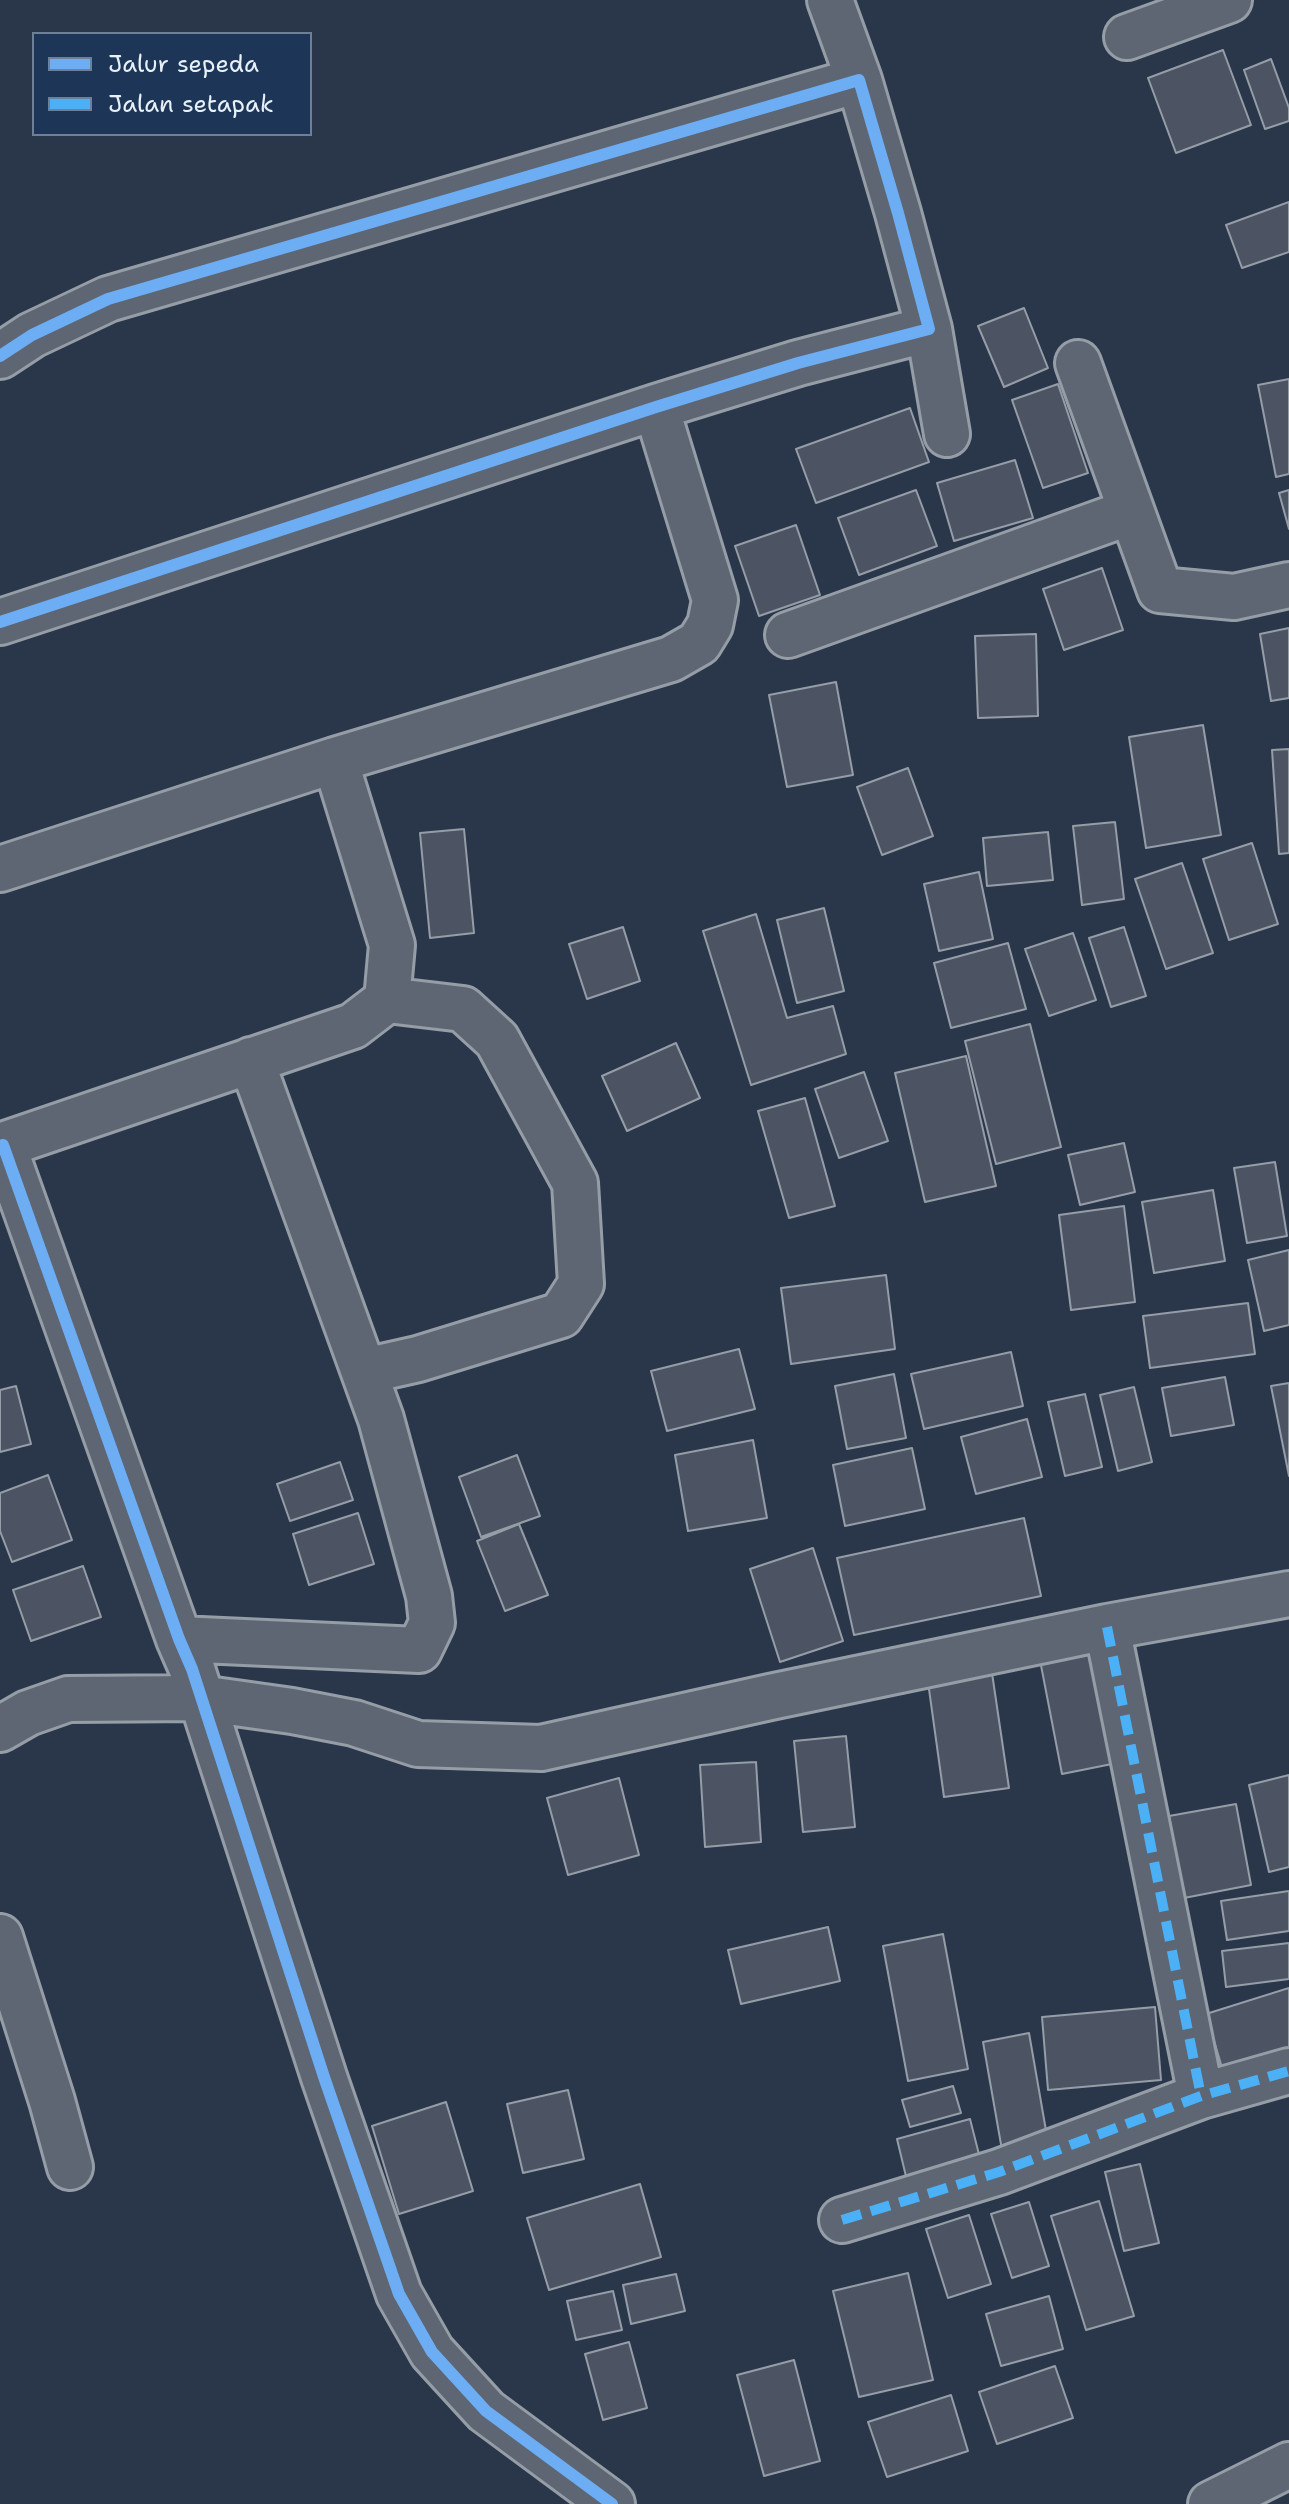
<!DOCTYPE html>
<style>
body{margin:0}
#map{position:relative;width:1289px;height:2504px;overflow:hidden;background:#2a374a;font-family:"Shantell Sans",sans-serif}
canvas{display:block}
.legend{position:absolute;left:32px;top:32px;width:280px;height:104px;box-sizing:border-box;background:#1d3557;border:2px solid #6e8097;margin:0;padding:10px 14px;list-style:none;font-size:24px;color:#e8f1f8}
.legend li{display:flex;align-items:center;gap:16px;height:40px}
.legend b{width:40px;border:2px solid #6e8097}
</style>
<div id="map">
<canvas width="1289" height="2504"></canvas>
<ul class="legend">
<li><b style="height:10px;background:#6dadf4"></b>Jalur sepeda</li>
<li><b style="height:10px;background:#4cb0f7"></b>Jalan setapak</li>
</ul>
</div>
<script>
const g = document.querySelector('canvas').getContext('2d');
g.lineJoin = 'round';
function paint(path, color) { g.fillStyle = color; g.fill(path, 'evenodd'); }
const toPath = rows => new Path2D(rows.map(r => 'M' + r).join(''));
function trace(path, color, width, dash) { g.strokeStyle = color; g.lineWidth = width; g.lineCap = dash ? 'butt' : 'round'; g.setLineDash(dash || []); g.stroke(path); }
const building = toPath([
 [1223,50,1251,125,1176,153,1148,78,1223,50],
 [1271,59,1289,108,1289,121,1265,129,1244,70,1271,59],
 [1289,202,1289,252,1242,268,1226,225,1289,202],
 [1024,308,1048,368,1004,387,978,326,1024,308],
 [1289,379,1289,474,1276,477,1258,385,1289,379],
 [1058,384,1088,473,1043,488,1012,400,1058,384],
 [910,408,929,462,816,503,796,449,910,408],
 [1015,460,1033,518,954,541,937,483,1015,460],
 [916,490,937,546,859,575,838,518,916,490],
 [1289,490,1289,529,1279,493,1289,490],
 [796,525,820,595,759,616,735,546,796,525],
 [1102,568,1123,630,1064,650,1043,589,1102,568],
 [1289,628,1289,698,1271,701,1260,634,1289,628],
 [1036,634,1038,716,978,718,975,636,1036,634],
 [836,682,853,775,787,787,769,695,836,682],
 [1203,725,1221,835,1146,848,1129,737,1203,725],
 [1289,749,1289,853,1279,854,1272,750,1289,749],
 [908,768,933,836,882,855,857,787,908,768],
 [1115,822,1124,899,1082,905,1073,826,1115,822],
 [464,829,474,933,430,938,420,833,464,829],
 [1048,832,1053,880,987,886,983,838,1048,832],
 [1252,843,1278,924,1229,940,1203,859,1252,843],
 [1182,863,1213,953,1166,969,1135,879,1182,863],
 [979,872,993,939,939,951,924,884,979,872],
 [824,908,844,991,797,1003,777,920,824,908],
 [756,914,787,1018,833,1006,846,1054,751,1085,703,931,756,914],
 [623,927,640,981,587,999,569,944,623,927],
 [1124,927,1146,996,1111,1007,1089,938,1124,927],
 [1073,933,1096,1000,1049,1016,1025,949,1073,933],
 [1008,943,1026,1009,951,1028,934,963,1008,943],
 [1030,1024,1061,1147,996,1164,965,1041,1030,1024],
 [676,1043,700,1098,627,1131,602,1076,676,1043],
 [966,1056,996,1186,925,1202,895,1073,966,1056],
 [864,1072,888,1141,839,1158,815,1089,864,1072],
 [805,1098,835,1206,789,1218,758,1111,805,1098],
 [1124,1143,1135,1192,1080,1205,1068,1155,1124,1143],
 [1275,1162,1287,1236,1247,1243,1234,1168,1275,1162],
 [1213,1190,1225,1261,1154,1273,1142,1202,1213,1190],
 [1124,1206,1135,1302,1071,1310,1059,1215,1124,1206],
 [1289,1250,1289,1325,1264,1331,1248,1260,1289,1250],
 [886,1275,895,1349,791,1364,781,1288,886,1275],
 [1248,1303,1255,1354,1150,1368,1143,1316,1248,1303],
 [739,1349,755,1409,667,1431,651,1371,739,1349],
 [1011,1352,1023,1406,924,1429,911,1374,1011,1352],
 [894,1374,906,1438,847,1449,835,1386,894,1374],
 [1225,1377,1234,1425,1171,1436,1162,1388,1225,1377],
 [1289,1383,1289,1476,1271,1386,1289,1383],
 [16,1386,31,1444,0,1452,0,1390,16,1386],
 [1134,1387,1152,1462,1118,1471,1100,1395,1134,1387],
 [1085,1394,1102,1467,1065,1476,1048,1402,1085,1394],
 [1027,1419,1042,1477,976,1494,961,1437,1027,1419],
 [753,1440,767,1518,688,1531,675,1455,753,1440],
 [912,1448,925,1509,845,1526,833,1465,912,1448],
 [517,1455,540,1516,481,1537,459,1477,517,1455],
 [340,1462,353,1500,290,1521,277,1484,340,1462],
 [48,1475,72,1540,12,1562,0,1531,0,1493,48,1475],
 [358,1513,374,1564,309,1585,293,1534,358,1513],
 [1024,1518,1041,1596,854,1635,837,1558,1024,1518],
 [519,1524,548,1595,505,1611,477,1541,519,1524],
 [813,1548,843,1641,780,1662,750,1569,813,1548],
 [83,1566,101,1617,31,1641,13,1590,83,1566],
 [1098,1643,1122,1762,1062,1774,1039,1655,1098,1643],
 [992,1673,1009,1788,944,1797,928,1682,992,1673],
 [846,1736,855,1827,803,1832,794,1741,846,1736],
 [756,1762,761,1842,705,1847,700,1765,756,1762],
 [1289,1775,1289,1867,1269,1872,1249,1785,1289,1775],
 [619,1778,639,1855,568,1875,547,1798,619,1778],
 [1236,1804,1251,1885,1184,1898,1169,1816,1236,1804],
 [1289,1891,1289,1931,1227,1940,1221,1901,1289,1891],
 [828,1927,840,1981,741,2004,728,1950,828,1927],
 [943,1934,968,2069,908,2081,883,1946,943,1934],
 [1289,1943,1289,1979,1226,1987,1222,1951,1289,1943],
 [1289,1988,1289,2050,1223,2071,1206,2014,1289,1988],
 [1155,2007,1161,2080,1048,2090,1042,2017,1155,2007],
 [1029,2033,1048,2142,1002,2150,983,2042,1029,2033],
 [953,2086,961,2113,910,2127,902,2100,953,2086],
 [568,2090,584,2159,523,2173,507,2104,568,2090],
 [446,2102,473,2191,399,2214,372,2126,446,2102],
 [970,2119,984,2174,910,2193,897,2139,970,2119],
 [1140,2164,1159,2243,1124,2251,1105,2172,1140,2164],
 [640,2184,661,2257,549,2290,527,2218,640,2184],
 [1099,2201,1134,2316,1086,2330,1051,2216,1099,2201],
 [1029,2202,1049,2266,1012,2278,991,2214,1029,2202],
 [969,2215,991,2284,948,2298,926,2229,969,2215],
 [908,2273,933,2380,859,2397,833,2291,908,2273],
 [676,2274,685,2311,631,2324,623,2285,676,2274],
 [613,2291,622,2330,576,2340,567,2301,613,2291],
 [1049,2296,1063,2349,1001,2366,986,2314,1049,2296],
 [629,2342,647,2408,603,2420,585,2354,629,2342],
 [794,2360,820,2461,764,2476,737,2375,794,2360],
 [1055,2366,1073,2418,997,2444,979,2392,1055,2366],
 [951,2395,968,2451,887,2477,868,2422,951,2395]
]);
const minor = toPath([
 [830,0,859,80],
 [1127,37,1229,0],
 [929,329,947,434],
 [0,356,32,335,108,299,859,80,898,213,929,329,798,363,656,407,0,622],
 [1078,363,1160,590,1234,597,1289,585],
 [788,635,1130,512],
 [0,869,335,760,671,659,699,643,710,625,715,600,656,407],
 [3,1145,179,1639,192,1669,324,2077,399,2294,432,2352,486,2411,612,2504],
 [0,1146,353,1026,387,1000,392,945,335,760],
 [365,1371,418,1359,561,1315,581,1284,575,1183,497,1040,463,1009,387,1000],
 [1107,1627,1201,2096],
 [179,1639,419,1650,432,1623,429,1596,381,1419,251,1060],
 [0,1729,28,1713,68,1699,200,1698,292,1711,354,1723,418,1744,541,1748,770,1697,1107,1627,1289,1594],
 [0,1937,52,2101,70,2167],
 [842,2220,999,2172,1201,2096,1289,2071],
 [1211,2504,1289,2465]
]);
const quiet = toPath([
 [1107,1627,1201,2096],
 [842,2220,999,2172,1201,2096,1289,2071]
]);
const cycleway = toPath([
 [0,356,32,335,108,299,859,80,898,213,929,329,798,363,656,407,0,622],
 [3,1145,179,1639,192,1669,324,2077,399,2294,432,2352,486,2411,612,2504]
]);
paint(building, '#4c5464');
trace(building, '#959da7', 2);
trace(minor, '#959da7', 50);
trace(minor, '#5d6672', 44);
trace(quiet, '#4cb0f7', 10, [20, 10]);
trace(cycleway, '#6dadf4', 12);
</script>
